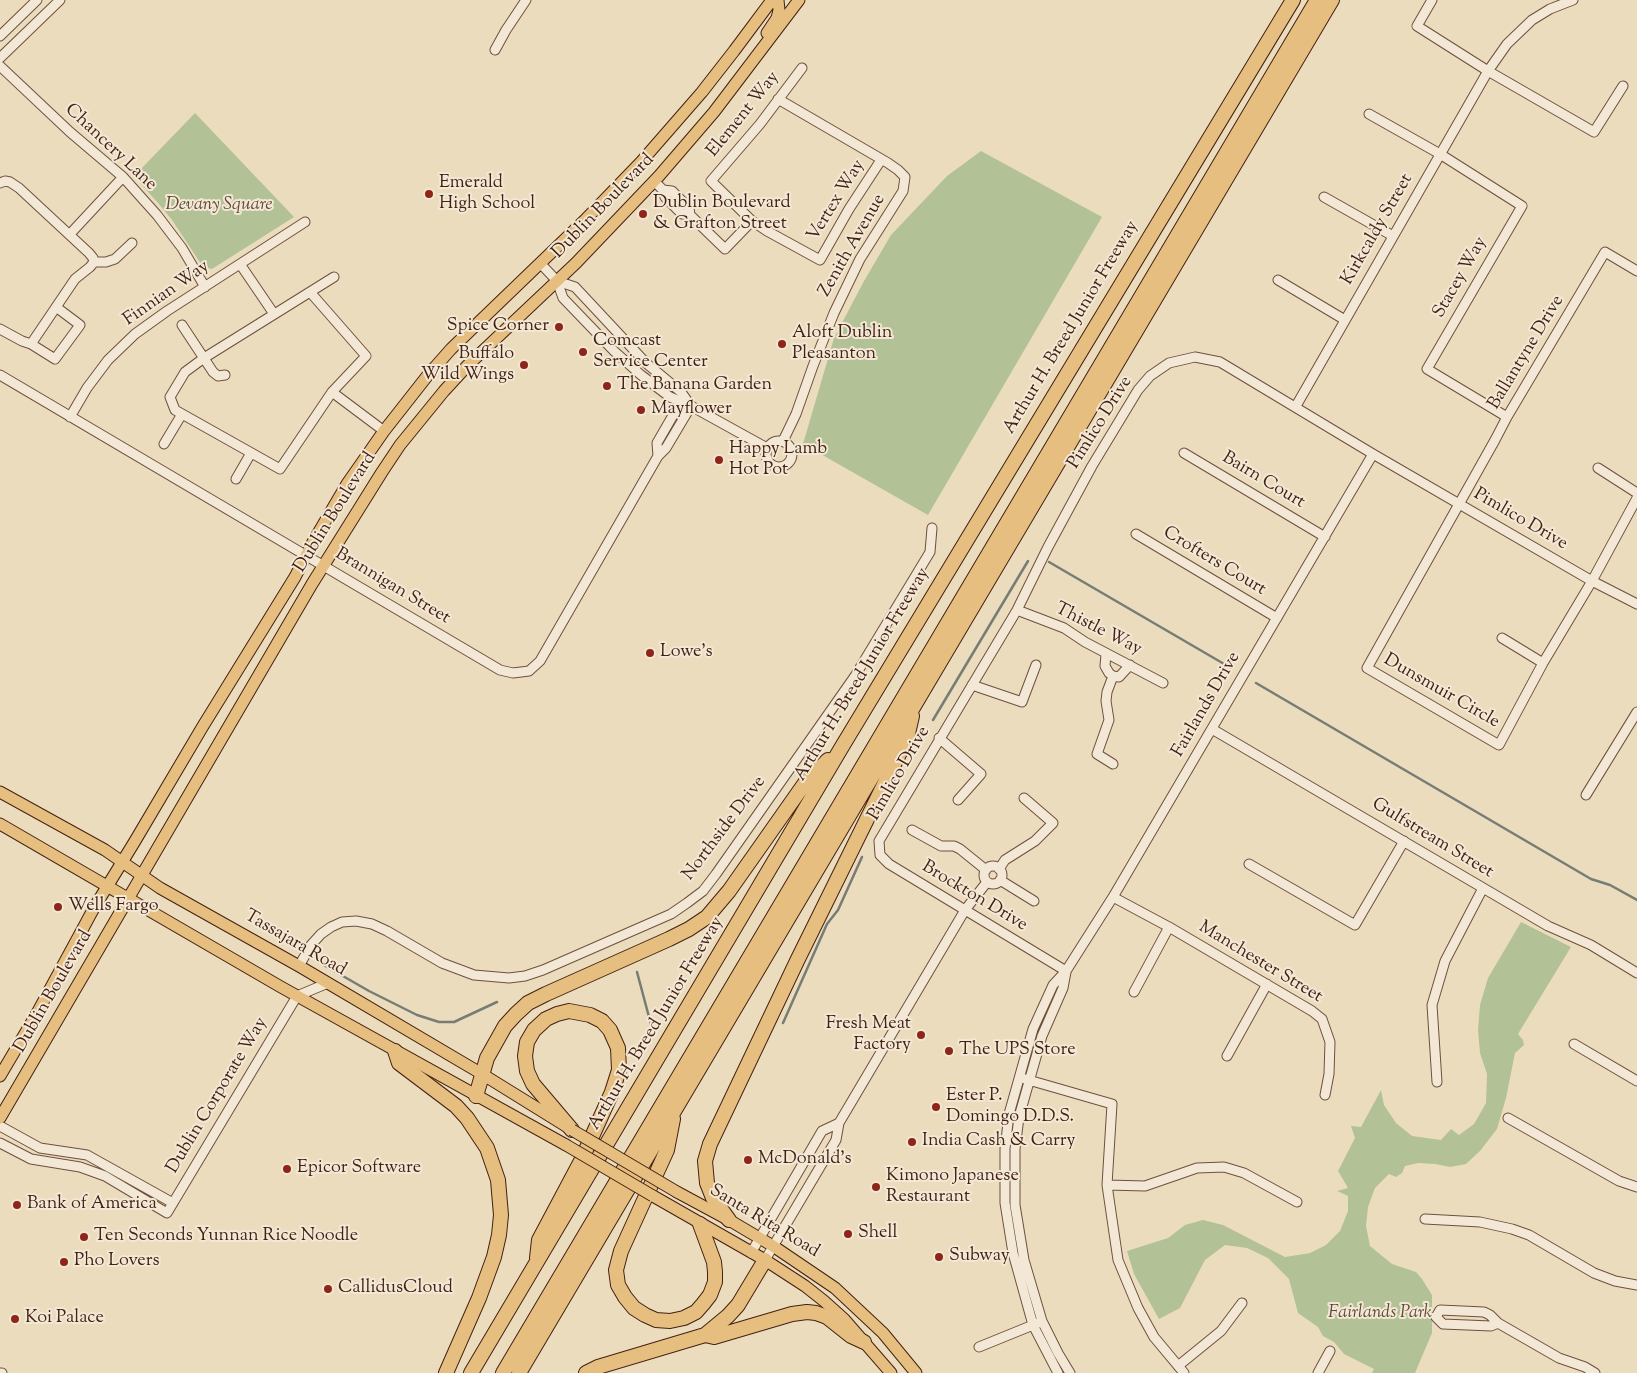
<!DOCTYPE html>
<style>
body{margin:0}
canvas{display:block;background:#ecdcbe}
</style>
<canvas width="1637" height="1373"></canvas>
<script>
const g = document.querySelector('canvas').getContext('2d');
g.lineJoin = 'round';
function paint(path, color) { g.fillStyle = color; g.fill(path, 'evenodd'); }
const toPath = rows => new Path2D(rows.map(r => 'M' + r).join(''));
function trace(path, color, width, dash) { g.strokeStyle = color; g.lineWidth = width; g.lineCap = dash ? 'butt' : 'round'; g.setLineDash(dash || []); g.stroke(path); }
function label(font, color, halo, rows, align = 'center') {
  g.font = font + ' "Sorts Mill Goudy",serif'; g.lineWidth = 4; g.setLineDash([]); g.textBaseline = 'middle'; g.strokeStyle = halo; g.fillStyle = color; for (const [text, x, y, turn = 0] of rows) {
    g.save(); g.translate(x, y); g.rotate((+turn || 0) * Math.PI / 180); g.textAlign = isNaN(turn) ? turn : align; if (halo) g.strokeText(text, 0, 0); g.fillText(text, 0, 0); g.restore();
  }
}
const green = toPath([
 [195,113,294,217,212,269,203,267,172,220,158,203,140,183,138,172],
 [981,151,1102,217,928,515,803,444,834,338,864,281,891,235,947,176],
 [1521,922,1571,947,1518,1034,1523,1040,1524,1045,1515,1053,1506,1098,1497,1129,1480,1151,1466,1164,1450,1167,1435,1164,1418,1163,1405,1166,1402,1173,1396,1177,1389,1174,1375,1188,1368,1207,1366,1226,1370,1246,1392,1264,1416,1272,1422,1279,1432,1295,1432,1333,1415,1373,1372,1373,1374,1369,1344,1354,1334,1342,1323,1336,1318,1327,1298,1313,1289,1279,1268,1258,1247,1248,1225,1245,1205,1260,1180,1308,1159,1319,1134,1274,1127,1251,1168,1238,1185,1225,1203,1220,1223,1225,1285,1257,1310,1253,1326,1245,1340,1231,1348,1211,1348,1196,1337,1191,1348,1188,1338,1171,1355,1138,1351,1126,1361,1127,1381,1090,1384,1105,1396,1123,1412,1136,1441,1140,1451,1129,1459,1135,1474,1124,1486,1103,1487,1074,1480,1053,1478,1030,1480,1005,1488,978]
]);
const stream = toPath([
 [1049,562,1231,668],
 [1256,683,1591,879,1610,885,1637,900],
 [933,720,1028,561],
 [322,964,369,991,417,1015,439,1022,454,1022,497,1002],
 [637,972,653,1032],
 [783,1023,827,924,838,910,862,857]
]);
const minor = toPath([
 [1432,0,1417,26,1488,71,1594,132,1623,86],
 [0,36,37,0],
 [495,50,506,30,526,0],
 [0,58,60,0],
 [0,66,70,132,123,177,157,215,182,248,205,287],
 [802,68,760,124,711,181,752,221,767,231,820,260,849,209,881,160],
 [778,99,888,163,898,170,905,177,903,191,860,259,834,313,813,366,796,414,783,441],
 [1369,114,1440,154,1522,206,1427,369,1507,417],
 [654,181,663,190,665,197,682,214,690,215,689,208,672,191,663,190],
 [0,183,5,181,10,182,19,188,89,253,93,258,94,262,90,267,75,279,31,344],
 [1324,197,1393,236],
 [690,215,725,249,752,221],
 [70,234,123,177],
 [94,262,106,262,115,259,132,243],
 [540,263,557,281,563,298,614,351,641,375,670,397,691,406,767,448],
 [240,264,274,314],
 [1637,271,1605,252,1507,417,1495,440,1367,668,1499,745,1543,663,1592,581,1637,498],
 [1278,280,1345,320],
 [557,281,575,287,646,363,681,392,691,406],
 [310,292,366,356,332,392,280,469,175,410,170,397,185,372,204,358,334,277],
 [182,325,213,372,218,376,225,375],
 [0,329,22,341,31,344,55,359,80,325,56,307],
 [0,375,500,670,513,673,529,671,540,661,658,456,666,448,691,406],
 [332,392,384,431],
 [1296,406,1488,71,1507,44,1532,20,1550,9,1573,0],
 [70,417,87,388,108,360,135,334,167,311,305,222],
 '766 454a13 13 0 1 1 26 0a13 13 0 1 1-26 0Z',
 [164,444,182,414],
 [1184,453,1325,537],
 [658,456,657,443,683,398],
 [1598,468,1637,493],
 [236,479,251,453],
 [1136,534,1277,618],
 [1017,610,1064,628,1085,642,1163,683],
 [1502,638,1543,663],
 [1106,654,1105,666,1109,673,1113,676,1119,677,1130,665],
 [1113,676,1107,692,1106,701,1109,720,1097,754,1113,764],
 [972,685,1022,702,1036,665],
 [1212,729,1548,926,1591,945,1637,973],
 [939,738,981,774,958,800],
 [1586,795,1637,712],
 [912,830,941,846,954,846,960,849,986,870],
 [1249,864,1355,925,1404,841],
 '984 875a9 9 0 1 1 18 0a9 9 0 1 1-18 0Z',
 [999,869,1005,860,1035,841,1053,823,1024,798],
 [1000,880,1034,901],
 [1113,897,1169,927,1312,1011,1322,1019,1330,1042,1329,1074,1325,1095],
 [299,966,311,945,321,934,331,927,342,922,356,921,372,924,387,931,442,963,474,975,509,978,525,976,543,970,671,914,687,903,703,891,716,874,855,676,930,552,932,528],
 [1066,971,889,864,880,855,879,841,1017,610,1048,547,1092,466,1138,390,1150,376,1169,363,1195,357,1220,362,1373,454,1592,581,1637,604],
 [1066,972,1063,988,1042,1036,1019,1117,1015,1149,1015,1205,1024,1260,1042,1321,1058,1353,1070,1373],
 [1134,992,1169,927],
 [1574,1044,1637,1081],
 [1227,1056,1267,984],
 [1025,1079,1112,1104,1107,1185,1118,1260,1138,1308,1154,1337,1184,1373],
 [1437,1082,1432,1005,1445,961,1483,888],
 [1508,1118,1619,1181,1637,1187],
 [0,1126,40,1148,87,1155,173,1203],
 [0,1143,31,1159,80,1167,105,1176,167,1213,297,996,328,983],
 [1107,1185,1145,1186,1197,1168,1224,1167,1244,1173,1297,1202],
 [1425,1219,1480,1222,1512,1229,1529,1235,1594,1273,1615,1281,1637,1285],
 [751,1253,822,1131,839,1123],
 [765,1260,836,1140,839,1123,965,910,987,882],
 [1498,1323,1491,1326,1443,1324,1436,1317,1440,1310,1484,1312,1490,1315,1498,1323,1559,1358,1585,1367,1595,1373],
 [979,1347,1038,1323],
 [1178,1366,1221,1331,1242,1303],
 [0,1373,2,1373],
 [1058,1373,1033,1325,1013,1253,1005,1203,1005,1149,1009,1114,1033,1029,1053,985,1066,971,1113,897,1373,454],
 [1318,1373,1330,1351]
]);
const major = toPath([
 [767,33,777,18,779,10,778,0],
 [0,792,105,850,160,888,299,966,482,1074,566,1126],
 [0,824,281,987,566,1145],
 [0,1076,36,1015,94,908,135,841,203,726,295,577,313,542,347,484,384,431,428,375,451,349,584,221,641,162,702,92,734,51,772,0],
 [0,1118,312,584,382,472,400,445,444,391,468,365,576,263,659,176,714,112,799,0],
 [677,1192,729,1220,773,1246,835,1288,883,1333,916,1373],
 [653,1196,765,1260,805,1286,824,1301,844,1319,891,1373]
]);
const highway = toPath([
 [395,1051,399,1063,456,1106,467,1118,487,1148,498,1180,501,1215,499,1235,494,1257,479,1298,446,1373],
 [476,1096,487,1058,505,1026,516,1014,528,1003,546,994,669,939,689,929,707,917,729,891,805,783,828,760],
 [673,1119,667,1150,621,1251,616,1270,618,1285,625,1297,634,1308,645,1315,656,1320,670,1321,684,1318,696,1312,703,1304,710,1295,715,1282,715,1272,714,1262,700,1224],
 [729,1220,713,1198,707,1183,705,1161,710,1144,797,961,907,738,912,716],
 [537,1258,539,1240,581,1161,612,1092,619,1070,618,1048,610,1030,602,1021,590,1015,569,1011,557,1014,546,1019,534,1030,527,1042,525,1056,527,1071,533,1084,572,1130],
 [705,1335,714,1337,792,1314,807,1312,816,1313,827,1317,851,1336,864,1342],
 [471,1373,843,745,1293,0],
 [503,1373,1317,0],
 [519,1373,1332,0],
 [586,1373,598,1367,705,1335,728,1316,738,1305,765,1260]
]);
const majorBridge = toPath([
 [572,1130,677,1192],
 [566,1145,653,1196]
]);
const markers = [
 [429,194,5,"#8f2418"],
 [643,214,5,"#8f2418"],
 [559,327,5,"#8f2418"],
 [782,344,5,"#8f2418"],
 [583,352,5,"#8f2418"],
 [524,365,5,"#8f2418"],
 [607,386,5,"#8f2418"],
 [641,410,5,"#8f2418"],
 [719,460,5,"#8f2418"],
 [650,653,5,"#8f2418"],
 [58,907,5,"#8f2418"],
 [921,1035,5,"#8f2418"],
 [949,1051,5,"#8f2418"],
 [936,1107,5,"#8f2418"],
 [912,1142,5,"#8f2418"],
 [748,1160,5,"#8f2418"],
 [287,1169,5,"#8f2418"],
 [876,1187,5,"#8f2418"],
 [17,1205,5,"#8f2418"],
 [848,1234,5,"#8f2418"],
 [84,1237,5,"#8f2418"],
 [939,1257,5,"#8f2418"],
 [64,1262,5,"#8f2418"],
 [328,1289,5,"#8f2418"],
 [15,1319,5,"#8f2418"]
];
const streetNames = [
 ["Element Way",744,115,-51],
 ["Chancery Lane",110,148,43],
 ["Vertex Way",837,201,-58],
 ["Dublin Boulevard",604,207,-46],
 ["Kirkcaldy Street",1378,230,-60],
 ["Zenith Avenue",853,246,-60],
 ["Stacey Way",1461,278,-60],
 ["Finnian Way",167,294,-35],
 ["Arthur H. Breed Junior Freeway",1072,328,-59],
 ["Ballantyne Drive",1527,353,-59],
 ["Pimlico Drive",1101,423,-58],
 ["Bairn Court",1263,481,31],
 ["Dublin Boulevard",336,513,-58],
 ["Pimlico Drive",1520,520,30],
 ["Crofters Court",1214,562,31],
 ["Brannigan Street",392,587,31],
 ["Thistle Way",1098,630,27],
 ["Arthur H. Breed Junior Freeway",863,675,-59],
 ["Dunsmuir Circle",1441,692,30],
 ["Fairlands Drive",1207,705,-60],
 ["Pimlico Drive",900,774,-60],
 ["Northside Drive",725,829,-53],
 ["Gulfstream Street",1432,839,31],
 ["Brockton Drive",974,897,31],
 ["Tassajara Road",295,944,30],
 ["Manchester Street",1260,963,31],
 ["Dublin Boulevard",54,992,-60],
 ["Arthur H. Breed Junior Freeway",657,1024,-59],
 ["Dublin Corporate Way",218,1096,-59],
 ["Santa Rita Road",764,1222,31]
];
const poiNames = [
 ["Emerald",439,184],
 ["High School",439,205],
 ["Dublin Boulevard",653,204],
 ["& Grafton Street",653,225],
 ["Spice Corner",549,327,"right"],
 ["Aloft Dublin",792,334],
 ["Pleasanton",792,355],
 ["Comcast",593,342],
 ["Service Center",593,363],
 ["Buffalo",514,355,"right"],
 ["Wild Wings",514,376,"right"],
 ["The Banana Garden",617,386],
 ["Mayflower",651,410],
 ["Happy Lamb",729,450],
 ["Hot Pot",729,471],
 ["Lowe's",660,653],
 ["Wells Fargo",68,907],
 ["Fresh Meat",911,1025,"right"],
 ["Factory",911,1046,"right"],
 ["The UPS Store",959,1051],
 ["Ester P.",946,1097],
 ["Domingo D.D.S.",946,1118],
 ["India Cash & Carry",922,1142],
 ["McDonald's",758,1160],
 ["Epicor Software",297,1169],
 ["Kimono Japanese",886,1177],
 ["Restaurant",886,1198],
 ["Bank of America",27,1205],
 ["Shell",858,1234],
 ["Ten Seconds Yunnan Rice Noodle",94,1237],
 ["Subway",949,1257],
 ["Pho Lovers",74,1262],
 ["CallidusCloud",338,1289],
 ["Koi Palace",25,1319]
];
const parkNames = [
 ["Devany Square",219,206],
 ["Fairlands Park",1380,1314]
];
paint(green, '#b2c296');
trace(stream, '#777d75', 2.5);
trace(minor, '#6d503e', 11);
trace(major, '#432113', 13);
trace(highway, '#432113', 16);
trace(minor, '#f3e8d5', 9);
trace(major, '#e6be7f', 11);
trace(highway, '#e6be7f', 14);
trace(majorBridge, '#432113', 13, []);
trace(majorBridge, '#e6be7f', 11);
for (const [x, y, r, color] of markers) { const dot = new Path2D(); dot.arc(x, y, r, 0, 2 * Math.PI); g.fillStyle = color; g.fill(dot); trace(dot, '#f3e8d5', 2); }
label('18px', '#432113', '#f3e8d5', streetNames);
label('18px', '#432113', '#f3e8d5', poiNames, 'left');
label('italic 18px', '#5f4934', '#f3e8d5', parkNames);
</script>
